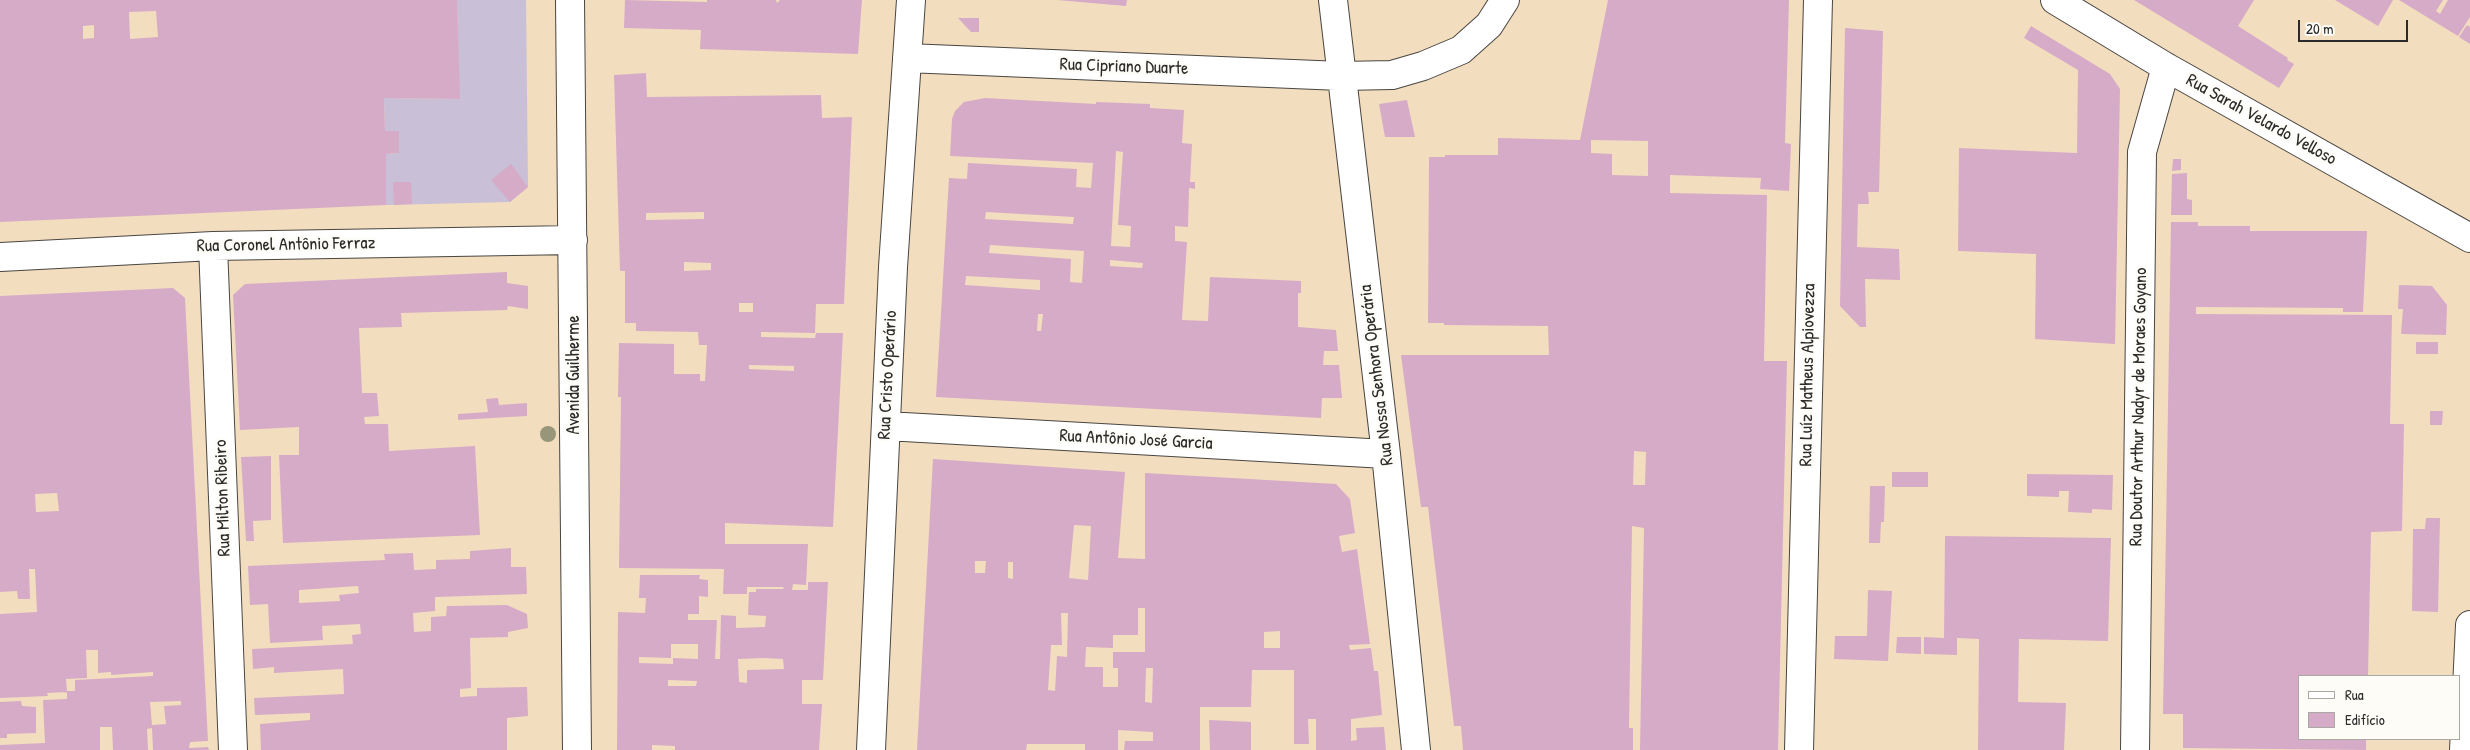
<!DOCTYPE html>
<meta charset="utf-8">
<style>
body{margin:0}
#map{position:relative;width:2470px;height:750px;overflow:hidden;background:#f3ddbf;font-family:"Patrick Hand",sans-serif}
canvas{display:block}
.legend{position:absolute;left:2298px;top:675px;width:162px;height:65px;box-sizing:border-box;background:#fdfcf7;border:1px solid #a9a8a5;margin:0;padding:6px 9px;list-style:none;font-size:15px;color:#2b2b2b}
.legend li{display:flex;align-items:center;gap:10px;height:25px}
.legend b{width:25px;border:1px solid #a9a8a5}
.scale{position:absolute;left:2298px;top:20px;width:110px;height:22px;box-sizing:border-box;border:2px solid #2b2b2b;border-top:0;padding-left:6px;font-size:15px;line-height:18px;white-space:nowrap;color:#2b2b2b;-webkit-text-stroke:4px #fdfcf7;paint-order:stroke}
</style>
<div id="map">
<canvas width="2470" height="750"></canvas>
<ul class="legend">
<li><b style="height:6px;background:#fff"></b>Rua</li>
<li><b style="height:14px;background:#d6abc7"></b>Edifício</li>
</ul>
<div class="scale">20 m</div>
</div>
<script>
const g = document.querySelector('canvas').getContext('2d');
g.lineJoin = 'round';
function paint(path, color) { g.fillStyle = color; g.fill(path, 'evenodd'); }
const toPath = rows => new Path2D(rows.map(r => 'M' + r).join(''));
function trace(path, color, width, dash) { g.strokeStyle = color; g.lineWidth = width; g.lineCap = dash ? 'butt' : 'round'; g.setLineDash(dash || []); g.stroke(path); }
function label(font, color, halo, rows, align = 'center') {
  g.font = font + ' "Patrick Hand",sans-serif'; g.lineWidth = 5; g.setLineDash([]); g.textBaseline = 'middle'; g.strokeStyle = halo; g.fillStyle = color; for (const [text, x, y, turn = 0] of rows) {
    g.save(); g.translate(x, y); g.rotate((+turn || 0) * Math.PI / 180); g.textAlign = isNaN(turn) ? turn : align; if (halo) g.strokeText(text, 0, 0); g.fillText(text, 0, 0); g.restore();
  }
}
const industrial = toPath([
 [457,0,526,0,528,187,510,202,386,205,386,154,399,153,399,131,385,131,384,98,459,99]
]);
const building = toPath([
 [0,0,457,0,460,99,384,98,385,131,399,131,399,153,386,154,386,205,0,222],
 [156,11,158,37,130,39,129,12],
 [94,25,94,38,83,39,83,26],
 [625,0,707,2,707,0,776,0,777,3,780,0,862,0,858,54,700,49,701,30,624,28],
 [1057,0,1127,0,1126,6],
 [1608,0,1789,0,1785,143,1791,144,1789,191,1760,189,1761,178,1670,175,1670,193,1767,195,1764,361,1787,361,1778,750,1640,750,1644,528,1632,526,1629,728,1633,728,1633,750,1463,750,1461,726,1454,726,1428,507,1421,507,1401,355,1549,355,1548,326,1444,325,1444,323,1428,323,1429,157,1445,157,1445,155,1498,155,1498,138,1580,140],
 [1591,140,1648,141,1648,176,1612,175,1612,154,1591,153],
 [1634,451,1646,452,1645,485,1633,485],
 [2134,0,2254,0,2238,26,2288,58,2287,60,2294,64,2279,88],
 [2335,0,2393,0,2378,26],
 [2399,0,2443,0,2436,11,2440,14,2448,0,2470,0,2470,17,2458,36],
 [958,18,979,18,979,32,971,32],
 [2467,25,2470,27,2470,44,2459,37],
 [2031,26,2110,74,2120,89,2115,344,2035,339,2036,254,1958,251,1959,148,2077,153,2078,70,2024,38],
 [1845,28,1883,31,1879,192,1868,192,1869,204,1858,204,1857,247,1899,249,1900,280,1865,279,1866,327,1860,327,1840,306],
 [646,73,647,97,821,95,822,118,852,117,844,304,816,304,815,333,761,332,761,337,815,338,816,333,843,333,833,527,725,523,725,544,808,544,806,585,793,584,792,590,808,590,808,582,828,582,823,680,802,680,802,704,822,704,819,750,675,750,675,746,652,745,652,750,617,750,618,612,645,613,646,598,639,598,640,575,700,575,699,579,708,580,708,597,699,596,699,614,688,614,688,620,717,620,715,659,720,659,721,615,736,616,736,628,765,627,766,616,748,615,749,592,756,592,756,589,784,589,783,587,747,587,747,594,723,594,724,569,619,568,621,397,618,397,619,343,674,344,674,374,700,374,700,381,705,381,707,345,699,345,698,332,636,331,636,323,625,323,625,271,620,271,614,75],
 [704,212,704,219,646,220,646,213],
 [684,262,711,263,711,270,684,271],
 [739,303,753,303,753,312,739,312],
 [749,365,794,366,794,371,749,369],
 [671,644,698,644,698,659,673,658,673,664,639,663,639,657,671,658],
 [763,658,783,659,784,669,747,670,747,683,739,682,738,659],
 [668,680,697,681,696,686,668,686],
 [985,98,1096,104,1096,102,1150,104,1150,108,1184,110,1182,143,1192,144,1190,182,1195,182,1195,189,1189,188,1188,227,1175,226,1175,241,1187,242,1182,320,1208,321,1210,277,1301,281,1301,293,1298,293,1298,327,1336,330,1338,351,1324,351,1323,365,1339,365,1342,398,1322,398,1321,418,936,397,949,178,967,179,968,163,1077,169,1076,187,1091,188,1093,163,950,156,952,119,955,111,964,102],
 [1116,151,1123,152,1118,225,1131,226,1130,247,1111,246],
 [986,212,1074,217,1073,224,985,219],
 [990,245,1084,251,1082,283,1070,282,1071,259,989,253],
 [1110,260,1143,263,1142,268,1110,266],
 [966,276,1040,280,1040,290,965,285],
 [1038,314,1043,314,1041,331,1037,331],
 [1407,100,1415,137,1385,137,1379,104],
 [2173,159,2181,159,2181,170,2172,171],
 [511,164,528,187,510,202,491,180],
 [2187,173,2187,199,2192,200,2192,215,2171,215,2172,174],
 [393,182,411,182,412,204,394,205],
 [2171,222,2198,222,2198,226,2250,226,2250,231,2367,231,2363,312,2343,312,2343,308,2196,307,2196,314,2392,315,2390,424,2404,424,2402,531,2371,532,2368,676,2299,676,2299,739,2366,739,2366,750,2183,748,2183,714,2163,714],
 [507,272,507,283,528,286,528,309,508,306,507,310,401,313,402,327,359,328,362,393,377,393,379,416,364,417,365,424,388,424,389,451,475,446,480,535,283,543,279,455,299,455,299,427,240,430,233,295,245,284],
 [2399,285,2432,286,2447,305,2446,335,2401,334,2403,309,2398,309],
 [173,288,185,298,208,741,190,742,189,748,208,747,209,750,153,750,152,728,147,729,148,750,113,750,112,727,100,727,100,750,0,750,0,745,45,743,43,700,67,699,67,691,75,691,75,680,153,676,153,672,111,675,111,672,98,673,98,650,86,650,87,678,66,679,67,692,47,693,48,696,0,698,0,614,37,612,35,569,29,569,30,599,18,599,17,591,0,592,0,296],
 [57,493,59,511,36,512,35,494],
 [181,701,181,705,164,706,166,724,152,725,150,702],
 [2416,342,2438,342,2438,354,2416,354],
 [498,398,499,405,527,403,527,416,458,420,458,414,488,412,486,399],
 [2430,411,2443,411,2442,425,2430,425],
 [271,456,271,520,253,521,254,541,246,541,241,457],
 [933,459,1125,472,1118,558,1145,559,1145,473,1336,484,1350,499,1355,533,1339,536,1342,552,1357,549,1370,644,1349,645,1350,650,1371,648,1374,671,1378,671,1382,715,1351,719,1351,741,1357,740,1356,728,1384,727,1386,750,1316,750,1316,719,1308,719,1309,744,1294,744,1294,670,1252,670,1251,707,1200,707,1200,750,1124,750,1125,741,1153,741,1153,732,1118,730,1118,750,1085,750,1085,744,1027,744,1026,750,917,750],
 [1074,525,1091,526,1088,580,1069,578],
 [975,561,986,561,985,573,975,573],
 [1008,562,1013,562,1013,579,1008,578],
 [1138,608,1145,608,1145,652,1113,652,1113,668,1118,668,1118,687,1103,687,1103,667,1085,667,1086,647,1113,648,1113,635,1138,635],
 [1061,613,1068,613,1067,657,1057,656,1055,691,1048,690,1051,645,1062,645],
 [1280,631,1280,648,1264,648,1264,632],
 [1146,668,1153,668,1152,703,1145,702],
 [1892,472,1928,472,1928,487,1892,487],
 [2027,474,2113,475,2112,510,2092,509,2092,513,2068,512,2069,491,2059,491,2059,497,2027,496],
 [1870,486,1885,486,1884,522,1881,522,1880,543,1869,543],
 [2426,518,2440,518,2438,612,2412,611,2413,529,2425,529],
 [1945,536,2111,538,2108,641,2019,639,2018,702,2066,703,2064,750,1978,750,1979,639,1957,638,1957,655,1924,654,1924,637,1944,638],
 [511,548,511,567,526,567,527,594,435,597,435,611,413,613,414,632,431,631,431,617,446,616,447,606,507,605,527,614,528,628,508,632,508,637,470,638,471,688,460,689,460,697,477,696,477,688,527,687,528,716,507,718,507,750,261,750,260,724,310,720,310,713,255,715,254,698,344,694,343,669,274,673,274,667,253,669,252,649,353,644,352,635,361,634,360,624,322,626,323,640,270,643,268,604,250,605,248,566,385,560,384,554,413,553,414,570,436,569,436,560,470,559,470,551],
 [358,586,359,593,339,595,340,601,299,603,299,590],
 [1868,590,1892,591,1888,661,1834,659,1835,636,1867,636],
 [1897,637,1921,637,1921,654,1896,653],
 [21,701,22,706,36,707,36,733,7,734,7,738,0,738,0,702],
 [1209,720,1251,722,1251,750,1210,750]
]);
const minor = toPath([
 [570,0,577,750],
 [1333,0,1386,454,1416,750],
 [2055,0,2166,67,2470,238],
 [907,58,1341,76,1392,75,1423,66,1461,50,1489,25,1505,0],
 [213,246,233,750],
 [0,257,213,246,573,240],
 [886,426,1386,454],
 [871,750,893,267,911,0],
 [1799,750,1818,0],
 [2135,750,2142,152,2166,67],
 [2464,750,2470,625]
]);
const trees = [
 [548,434]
];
const streetNames = [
 ["Rua Cipriano Duarte",1124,67,2],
 ["Rua Sarah Velardo Velloso",2261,120,29],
 ["Rua Coronel Antônio Ferraz",286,245,-1],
 ["Avenida Guilherme",574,375,-90],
 ["Rua Cristo Operário",888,375,-87],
 ["Rua Nossa Senhora Operária",1377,375,-97],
 ["Rua Luíz Matheus Alpiovezza",1808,375,-89],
 ["Rua Doutor Arthur Nadyr de Moraes Goyano",2139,407,-89],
 ["Rua Antônio José Garcia",1136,440,3],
 ["Rua Milton Ribeiro",223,498,-92]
];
paint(industrial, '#c9bfd7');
paint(building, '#d6abc7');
trace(minor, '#494641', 30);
trace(minor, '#fff', 28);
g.fillStyle = '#97967b';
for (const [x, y] of trees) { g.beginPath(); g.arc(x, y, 8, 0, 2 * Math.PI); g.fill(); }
label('18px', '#2b2b2b', '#fdfcf7', streetNames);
</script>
